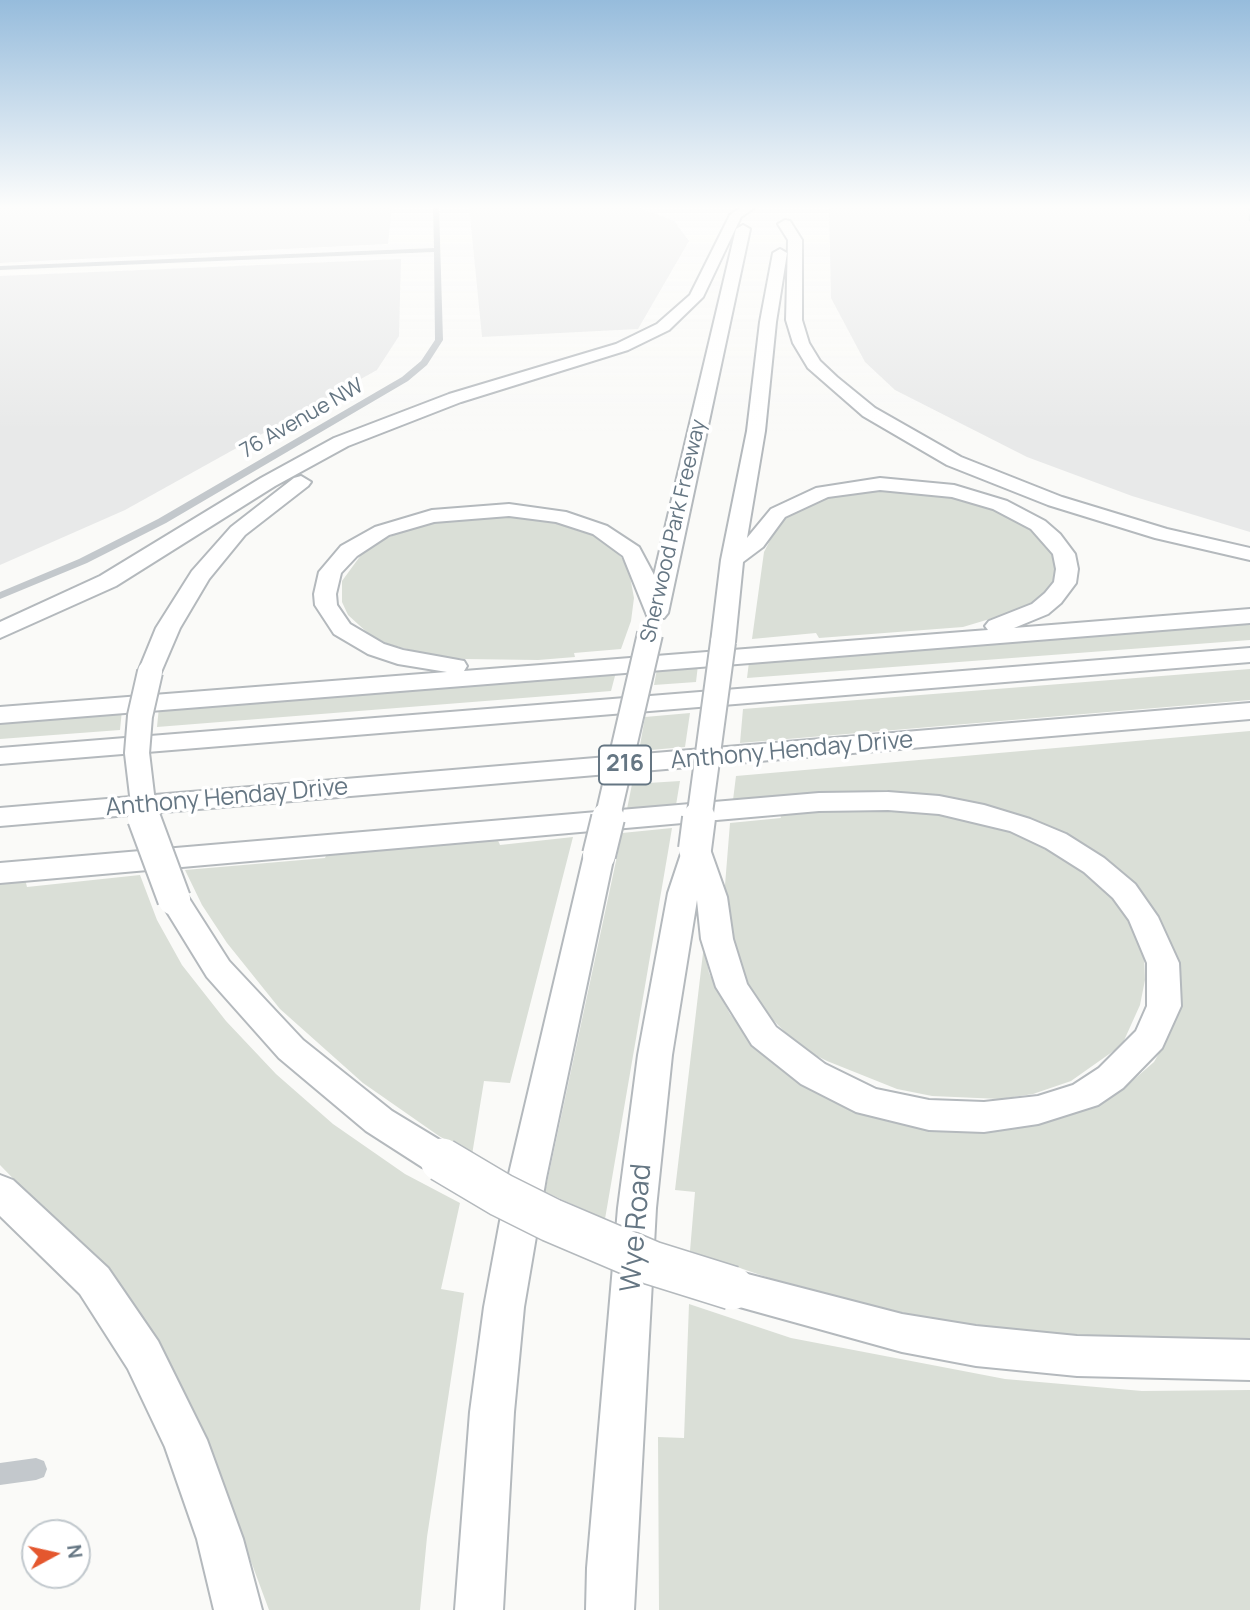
<!DOCTYPE html>
<style>
body{margin:0}
#map{position:relative;width:1250px;height:1610px;overflow:hidden;background:#fafaf8;font-family:Manrope,sans-serif}
canvas{display:block}
.north{position:absolute;left:21px;top:1519px;width:70px;height:70px;box-sizing:border-box;background:#fff;border:2px solid #c1c8cd;border-radius:50%;rotate:82deg;font-size:19px;font-weight:700;line-height:28px;text-align:center;color:#657683}
.north::after{content:'';display:block;margin:auto;width:24px;height:32px;background:#e4572e;clip-path:polygon(50% 0,100% 100%,50% 72%,0 100%)}
</style>
<div id="map">
<canvas width="1250" height="1610"></canvas>
<div class="north">N</div>
</div>
<script>
const g = document.querySelector('canvas').getContext('2d');
g.lineJoin = 'round';
function paint(path, color) { g.fillStyle = color; g.fill(path, 'evenodd'); }
const toPath = rows => new Path2D(rows.map(r => 'M' + r).join(''));
function trace(path, color, width, dash) { g.strokeStyle = color; g.lineWidth = width; g.lineCap = dash ? 'butt' : 'round'; g.setLineDash(dash || []); g.stroke(path); }
function label(font, color, halo, rows, align = 'center') {
  g.font = font + ' Manrope,sans-serif'; g.lineWidth = 7; g.setLineDash([]); g.textBaseline = 'middle'; g.strokeStyle = halo; g.fillStyle = color; for (const [text, x, y, turn = 0] of rows) {
    g.save(); g.translate(x, y); g.rotate((+turn || 0) * Math.PI / 180); g.textAlign = isNaN(turn) ? turn : align; if (halo) g.strokeText(text, 0, 0); g.fillText(text, 0, 0); g.restore();
  }
}
const built = toPath([
 [0,206,392,206,388,244,0,263],
 [469,206,636,206,674,221,689,241,638,329,482,337],
 [829,206,1250,206,1250,532,1132,496,1027,457,895,390,865,362,831,298],
 [401,259,399,336,377,370,125,510,0,565,0,276]
]);
const green = toPath([
 [892,488,933,491,991,505,1031,526,1049,544,1058,567,1051,588,1023,609,963,627,819,638,816,633,752,639,764,552,778,525,791,513,824,497],
 [502,515,545,519,575,526,605,542,621,557,629,571,634,598,631,621,621,649,574,653,575,657,538,660,464,659,431,655,388,644,370,635,348,615,342,602,342,581,361,555,381,541,407,529,453,518],
 [1250,623,1250,640,747,678,749,662],
 [698,665,696,682,654,685,657,669],
 [1250,669,1250,700,740,743,743,709],
 [616,672,611,691,157,727,159,707],
 [122,710,120,730,0,739,0,720],
 [690,713,685,747,639,751,645,717],
 [1250,731,1250,1338,1155,1339,1061,1334,955,1323,825,1297,690,1251,695,1192,675,1190,703,953,705,952,706,956,709,973,730,1014,753,1042,816,1086,1027,1124,1069,1114,1123,1089,1154,1062,1170,1034,1178,1009,1174,954,1054,830,993,807,921,794,847,792,733,800,736,776],
 [680,781,676,805,627,809,632,784],
 [914,807,1010,828,1059,852,1106,888,1136,933,1144,954,1145,980,1140,1005,1122,1045,1071,1081,1033,1094,1000,1099,932,1096,897,1089,827,1061,801,1048,765,1012,744,982,723,910,730,823,781,818,779,810],
 [672,828,668,852,605,1219,545,1192,622,833],
 [496,836,500,845,573,837,510,1083,484,1081,472,1155,439,1136,363,1083,280,1009,227,943,202,905,185,870,325,858,329,849],
 [140,875,157,920,182,965,226,1021,276,1074,333,1124,405,1174,460,1203,441,1289,464,1293,427,1537,420,1610,269,1610,216,1467,66,1233,0,1165,0,881,25,879,27,887],
 [689,1304,791,1338,1005,1379,1142,1391,1250,1390,1250,1610,659,1610,658,1437,684,1438]
]);
const stream = toPath([
 [1246,206,1250,210],
 [1250,215,1250,220]
]);
const minor = toPath([
 [433,206,439,206,443,340,427,365,408,381,166,523,87,563,0,599,0,592,79,559,158,519,402,377,421,361,435,340,434,252,0,270,0,266,434,248,433,206],
 [36,1458,44,1461,47,1469,44,1477,36,1480,0,1485,0,1463,36,1458]
]);
const motorway = toPath([
 [742,206,754,208,741,217,703,297,669,330,628,350,461,402,348,446,275,486,116,586,0,638,0,622,100,576,261,478,334,438,449,394,616,344,657,324,690,295,730,215,742,206],
 [785,220,790,221,802,240,802,320,809,343,820,361,837,377,875,408,961,457,1062,497,1167,529,1250,548,1250,560,1155,538,1048,505,947,465,863,416,808,368,793,343,786,320,788,240,778,224,785,220],
 [743,225,750,229,668,613,664,618,648,618,623,556,593,534,556,522,509,516,434,522,389,535,357,556,341,573,336,594,337,605,350,624,384,644,403,650,464,661,467,666,464,671,988,630,985,626,989,621,1032,604,1045,593,1054,582,1056,569,1053,554,1031,529,993,509,952,497,880,490,828,497,785,517,763,547,743,562,735,642,731,647,723,649,715,647,711,642,721,560,747,431,760,322,773,253,780,249,787,253,776,322,765,431,747,538,771,509,816,488,880,478,954,485,1007,501,1045,521,1060,534,1075,554,1078,569,1076,583,1061,603,1048,614,1014,628,1250,609,1250,623,0,723,0,707,447,672,398,664,368,654,334,634,315,605,314,594,319,572,341,546,375,527,432,510,509,504,566,512,607,526,639,547,654,575,736,229,743,225],
 [301,476,311,482,308,486,245,535,209,579,180,628,159,677,150,679,141,677,138,672,156,628,192,571,231,527,294,478,301,476],
 [1250,648,1250,662,0,764,0,748,1250,648],
 [1250,703,1250,719,0,826,0,808,1250,703],
 [888,792,939,796,984,805,1030,819,1066,834,1104,858,1135,884,1158,917,1179,963,1181,1006,1162,1048,1123,1088,1098,1105,1038,1124,984,1132,929,1130,856,1112,801,1084,752,1045,716,987,701,939,697,900,672,1055,656,1208,634,1610,586,1610,587,1568,618,1208,638,1055,668,893,685,842,695,839,705,842,710,849,727,897,733,939,747,984,776,1027,825,1064,876,1089,929,1100,984,1102,1038,1096,1073,1085,1099,1068,1136,1031,1147,1006,1147,963,1129,920,1113,898,1084,872,1046,848,1010,831,939,814,888,810,819,811,0,883,0,863,819,793,888,792],
 [599,845,609,848,614,855,546,1178,524,1307,514,1412,503,1610,455,1610,470,1412,484,1307,508,1178,584,855,589,848,599,845],
 [174,889,185,892,229,961,303,1040,392,1111,448,1145,454,1156,448,1167,435,1171,422,1167,366,1131,279,1058,207,977,159,899,163,892,174,889],
 [0,1175,13,1180,108,1268,158,1341,207,1440,243,1539,262,1610,214,1610,197,1539,165,1447,128,1369,80,1294,0,1216,0,1175],
 [732,1270,902,1314,976,1326,1077,1336,1250,1340,1250,1380,1077,1376,976,1366,902,1352,718,1301,712,1288,718,1275,732,1270]
]);
const motorwayBridgeFar2 = toPath([
 [145,820,137,753,140,716,150,672],
 [607,820,650,634],
 [699,820,723,642]
]);
const motorwayBridgeFar1 = toPath([
 [144,818,174,899],
 [695,849,699,818],
 [599,855,608,818],
 [435,1156,445,1162]
]);
const motorwayBridge = toPath([
 [442,1160,501,1195,551,1220,652,1263,732,1288]
]);
const farStreetnames = [
 ["76 Avenue NW",302,419,-30],
 ["Sherwood Park Freeway",674,531,-77]
];
const shields = [
 [625,765,52]
];
const shieldNames = [
 ["216",625,765]
];
const streetNames = [
 ["Anthony Henday Drive",792,751,-5],
 ["Anthony Henday Drive",227,798,-5]
];
const nearStreetnames = [
 ["Wye Road",637,1228,-85]
];
paint(built, '#e8e9e9');
paint(green, '#dadfd7');
trace(stream, '#bbc7cb', 2.5);
trace(motorway, '#b4b9bd', 4);
paint(minor, '#c3c8cc');
paint(motorway, '#fff');
trace(motorwayBridgeFar2, '#b4b9bd', 28, []);
trace(motorwayBridgeFar1, '#b4b9bd', 36, []);
trace(motorwayBridge, '#b4b9bd', 46, []);
trace(motorwayBridgeFar2, '#fff', 24);
trace(motorwayBridgeFar1, '#fff', 32);
trace(motorwayBridge, '#fff', 43);
const sky = g.createLinearGradient(0, 0, 0, 431);
sky.addColorStop(0, '#96bcdc');
sky.addColorStop(0.48, '#fdfdfc');
sky.addColorStop(1, '#fdfdfc00');
g.fillStyle = sky;
g.fillRect(0, 0, 1250, 431);
label('21px', '#657683', '#fff', farStreetnames);
for (const [x, y, w] of shields) { const box = new Path2D(); box.roundRect(x - w / 2, y - 19.5, w, 39, 5); g.fillStyle = '#fff'; g.fill(box); trace(box, '#657683', 2); }
label('bold 23px', '#657683', null, shieldNames);
label('24px', '#657683', '#fff', streetNames);
label('28px', '#657683', '#fff', nearStreetnames);
</script>
